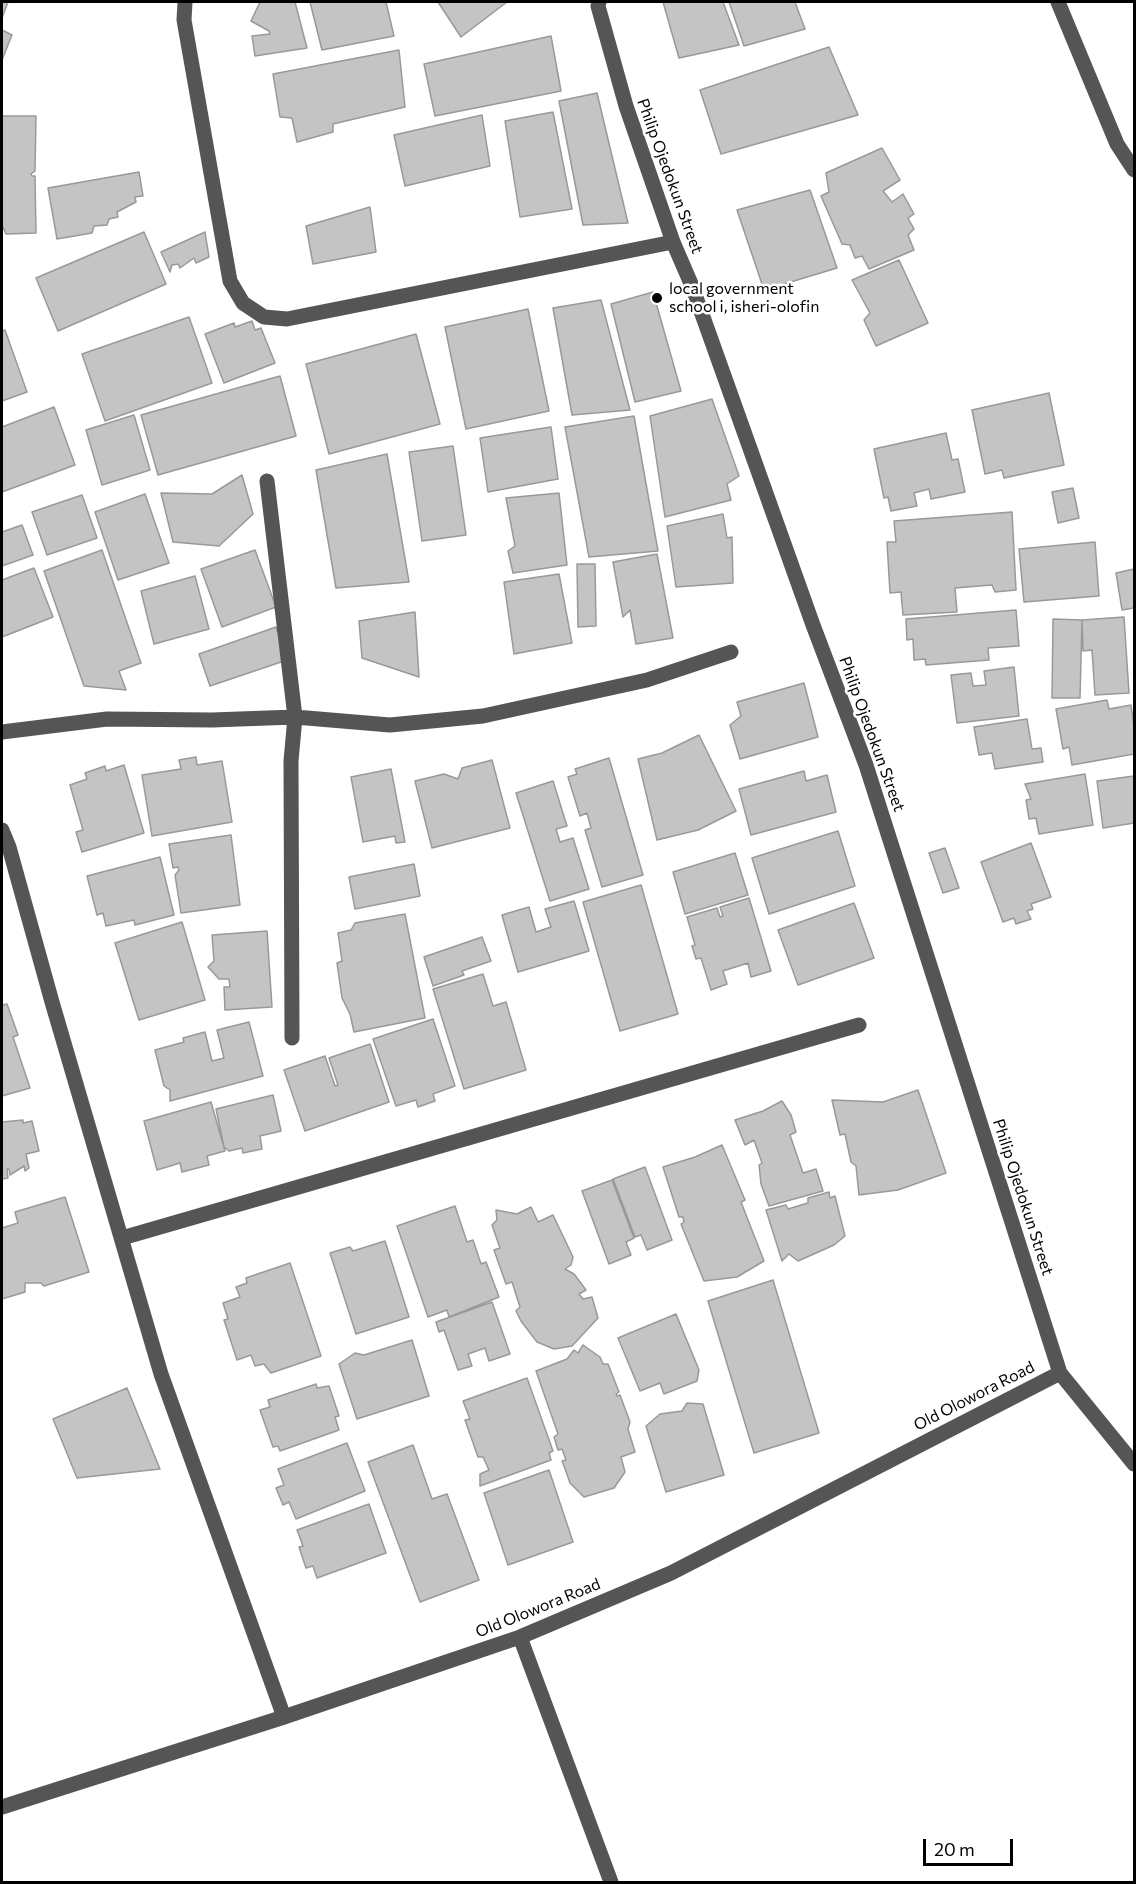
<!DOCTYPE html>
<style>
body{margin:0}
#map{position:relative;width:1136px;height:1884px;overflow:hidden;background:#fff;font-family:Commissioner,sans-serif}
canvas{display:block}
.frame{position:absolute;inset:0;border:3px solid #000;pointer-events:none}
.scale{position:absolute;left:923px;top:1839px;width:90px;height:27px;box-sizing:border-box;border:3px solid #000;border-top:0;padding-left:8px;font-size:18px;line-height:21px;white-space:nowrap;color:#000;-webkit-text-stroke:4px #fff;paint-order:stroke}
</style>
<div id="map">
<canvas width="1136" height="1884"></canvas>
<div class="frame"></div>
<div class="scale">20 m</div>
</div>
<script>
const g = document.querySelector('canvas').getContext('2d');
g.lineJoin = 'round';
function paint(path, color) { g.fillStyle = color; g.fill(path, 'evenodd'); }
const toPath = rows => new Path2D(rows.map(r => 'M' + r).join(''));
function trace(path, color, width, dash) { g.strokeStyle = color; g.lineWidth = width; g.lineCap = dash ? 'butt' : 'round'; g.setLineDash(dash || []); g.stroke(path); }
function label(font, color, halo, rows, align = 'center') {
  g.font = font + ' Commissioner,sans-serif'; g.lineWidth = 5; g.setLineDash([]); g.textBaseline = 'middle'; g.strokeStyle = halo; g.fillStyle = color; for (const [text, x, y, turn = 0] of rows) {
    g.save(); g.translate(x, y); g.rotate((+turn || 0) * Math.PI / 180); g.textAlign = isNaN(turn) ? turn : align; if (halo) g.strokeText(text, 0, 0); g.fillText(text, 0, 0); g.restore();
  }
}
const building = toPath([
 [2,2,8,2,2,18,2,2],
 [260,2,295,2,307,48,255,56,252,36,270,34,269,31,251,21,260,2],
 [310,2,386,2,394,36,322,50,310,2],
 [438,2,507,2,461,37,438,2],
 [663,2,723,2,739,45,679,58,663,2],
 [729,2,795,2,805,29,744,46,729,2],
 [2,30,12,35,2,60,2,30],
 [551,36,561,91,435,116,424,64,551,36],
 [829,47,858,115,721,154,700,90,829,47],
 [399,50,405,107,333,124,333,132,297,142,292,118,280,117,273,74,399,50],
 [597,93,628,223,583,225,559,101,597,93],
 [553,112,572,209,520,217,505,121,553,112],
 [482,115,490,166,405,186,394,135,482,115],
 [2,116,36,116,35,171,31,174,32,176,35,176,36,233,6,234,2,225,2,116],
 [882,148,900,180,883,191,892,202,903,194,914,214,908,218,914,229,908,235,914,250,869,269,862,256,855,258,850,245,842,244,821,196,829,192,826,173,882,148],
 [139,172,143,196,135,197,136,202,117,212,118,217,109,219,107,225,94,226,92,233,57,239,48,188,139,172],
 [810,190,837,268,764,290,737,210,810,190],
 [370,207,376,252,313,264,306,226,370,207],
 [144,232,166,284,58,331,36,278,144,232],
 [205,232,209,257,196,263,194,258,180,268,178,264,172,265,170,272,161,252,205,232],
 [899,260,928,323,876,346,864,320,870,313,852,280,899,260],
 [653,292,681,391,635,402,611,304,653,292],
 [601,300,630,410,572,415,553,308,601,300],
 [528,309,549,411,466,429,445,327,528,309],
 [189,317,212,383,105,421,82,354,189,317],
 [252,321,255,330,261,328,275,363,224,383,205,334,234,323,235,327,252,321],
 [5,330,27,392,2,401,2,331,5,330],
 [416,334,440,424,329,454,306,364,416,334],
 [280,376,296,436,158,475,141,415,280,376],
 [1049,393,1064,465,1004,478,1002,470,985,474,972,410,1049,393],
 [712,399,739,476,727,484,731,500,665,517,650,416,712,399],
 [54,407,75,465,2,492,2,427,54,407],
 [134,415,150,470,102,485,86,430,134,415],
 [634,416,658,551,589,557,565,427,634,416],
 [551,427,558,479,488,492,480,438,551,427],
 [946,433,952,460,958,459,965,492,931,499,929,489,914,493,917,506,891,511,888,497,884,498,874,449,946,433],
 [453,446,466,535,422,541,409,452,453,446],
 [387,454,409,582,336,588,316,470,387,454],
 [242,475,253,514,219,546,173,542,161,493,212,494,242,475],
 [1073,488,1079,518,1058,523,1052,492,1073,488],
 [559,493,567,565,513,573,508,551,515,546,506,498,559,493],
 [145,494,169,563,118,580,95,512,145,494],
 [82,495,97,538,47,555,32,512,82,495],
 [1012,512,1016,590,995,592,992,585,955,588,957,612,903,615,901,592,890,593,887,542,896,542,894,521,1012,512],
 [723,514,727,538,732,537,733,583,676,587,667,526,723,514],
 [22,525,33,555,2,566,2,532,22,525],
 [1095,542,1099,596,1024,602,1019,549,1095,542],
 [102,550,141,663,119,671,126,690,84,686,44,571,102,550],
 [255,550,276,607,222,627,201,569,255,550],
 [657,554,673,638,636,644,630,610,623,617,613,562,657,554],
 [577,564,595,564,596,626,578,627,577,564],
 [34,568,53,617,2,637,2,580,34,568],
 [1134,569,1134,608,1122,610,1116,573,1134,569],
 [559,574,572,643,514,654,504,582,559,574],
 [195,576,209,629,154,644,141,591,195,576],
 [1016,610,1019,646,988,648,989,660,926,665,925,659,914,660,913,639,907,640,906,619,1016,610],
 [415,612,419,677,362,658,359,621,415,612],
 [1124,617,1129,693,1095,695,1092,650,1083,651,1082,620,1124,617],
 [1053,619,1082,620,1080,698,1052,698,1053,619],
 [276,627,287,660,210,686,199,654,276,627],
 [1014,667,1019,716,957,723,951,675,971,673,973,686,986,685,984,671,1014,667],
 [804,683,818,737,740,759,730,725,741,716,737,702,804,683],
 [1107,700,1109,709,1131,705,1134,726,1134,754,1072,765,1069,747,1063,749,1056,709,1107,700],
 [1027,719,1032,749,1041,748,1043,762,995,769,992,753,979,755,974,727,1027,719],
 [699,735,736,811,698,830,657,840,638,759,662,753,699,735],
 [196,757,197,765,222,761,232,822,152,836,142,775,181,769,179,760,196,757],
 [609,758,643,875,602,887,585,830,591,828,587,813,580,816,568,777,577,774,575,769,609,758],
 [492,760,510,828,432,848,415,781,444,774,458,779,462,768,492,760],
 [124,765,144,833,82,852,76,832,83,830,70,785,87,779,85,773,105,766,106,771,124,765],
 [391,769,405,842,396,843,395,836,363,842,351,777,391,769],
 [804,771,806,781,827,775,836,812,751,835,739,789,804,771],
 [1085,774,1093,825,1039,834,1036,818,1029,819,1026,800,1031,799,1025,784,1085,774],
 [1134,776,1134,823,1103,828,1097,781,1134,776],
 [553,781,567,826,556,829,560,842,573,838,589,889,550,901,516,793,553,781],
 [838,831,855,886,769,914,752,858,838,831],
 [231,835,240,905,181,913,175,875,179,870,178,867,173,868,169,844,231,835],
 [1031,843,1051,897,1031,904,1033,909,1027,911,1031,919,1016,924,1014,918,1003,922,981,862,1031,843],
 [945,848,959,888,943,893,929,853,945,848],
 [735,853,748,895,685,914,673,872,735,853],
 [160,857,174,915,135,925,134,920,106,926,103,913,97,915,87,876,160,857],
 [414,864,420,896,355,909,349,877,414,864],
 [641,885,678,1014,620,1031,583,902,641,885],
 [749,898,771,971,751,977,748,963,723,971,727,984,711,990,701,958,696,959,692,946,695,945,687,917,717,908,720,917,723,916,720,907,749,898],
 [574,901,589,951,518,972,502,915,529,907,536,932,551,927,545,909,574,901],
 [854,903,874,958,798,985,778,930,854,903],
 [405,914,425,1018,354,1032,350,1014,342,998,337,963,342,961,338,933,351,930,355,923,405,914],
 [182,922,205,1000,139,1020,115,943,182,922],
 [267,931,272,1007,225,1010,224,987,230,987,229,979,219,979,208,967,214,961,212,935,267,931],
 [482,937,491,961,462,971,464,975,433,986,424,957,482,937],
 [483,974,493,1006,506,1002,526,1070,464,1089,433,989,483,974],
 [7,1004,18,1035,13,1037,30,1088,2,1096,2,1005,7,1004],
 [433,1019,455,1086,433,1094,435,1101,418,1107,416,1100,396,1106,373,1039,433,1019],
 [249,1022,263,1076,170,1101,170,1090,164,1086,155,1050,184,1042,183,1038,205,1032,212,1061,224,1058,217,1030,249,1022],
 [370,1044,389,1102,305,1131,284,1070,325,1056,335,1086,338,1085,329,1058,370,1044],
 [918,1090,946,1173,898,1190,859,1195,856,1166,851,1162,845,1134,840,1135,832,1100,883,1102,918,1090],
 [273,1095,281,1131,260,1136,262,1149,243,1153,242,1148,229,1151,224,1147,216,1109,273,1095],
 [782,1101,791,1115,796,1132,790,1135,803,1173,816,1169,823,1191,769,1206,761,1184,759,1165,762,1163,754,1140,745,1145,735,1120,763,1111,782,1101],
 [211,1102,225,1151,207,1156,209,1165,182,1172,180,1163,157,1170,144,1121,211,1102],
 [23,1120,23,1123,32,1121,39,1151,26,1154,29,1168,25,1171,24,1166,10,1175,9,1169,7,1169,8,1178,2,1179,2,1122,23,1120],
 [722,1145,745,1200,741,1202,764,1261,737,1277,704,1281,681,1224,684,1222,683,1217,679,1217,663,1167,695,1157,722,1145],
 [645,1167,672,1240,647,1250,641,1235,635,1237,613,1179,645,1167],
 [612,1180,634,1238,626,1242,631,1255,609,1264,582,1191,612,1180],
 [829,1192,830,1198,835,1196,845,1236,834,1245,798,1261,789,1254,782,1261,766,1210,786,1205,788,1209,808,1203,808,1198,829,1192],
 [65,1197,89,1272,44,1286,41,1283,25,1283,25,1292,2,1299,2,1228,18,1223,15,1212,65,1197],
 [455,1206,467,1242,473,1240,481,1264,486,1262,499,1297,449,1317,447,1310,428,1317,397,1226,455,1206],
 [531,1207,538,1222,553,1215,573,1257,571,1265,565,1269,574,1274,586,1290,579,1294,583,1299,592,1297,598,1318,572,1346,554,1349,537,1342,521,1321,516,1311,520,1307,512,1282,506,1284,494,1250,500,1248,492,1225,497,1220,496,1210,517,1214,531,1207],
 [385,1241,409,1317,356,1334,330,1253,350,1247,353,1251,385,1241],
 [290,1263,321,1356,271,1373,264,1364,255,1366,251,1355,237,1360,224,1320,228,1319,223,1303,240,1297,236,1287,247,1283,246,1278,290,1263],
 [773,1280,819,1433,754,1453,708,1301,773,1280],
 [492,1302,510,1354,489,1361,485,1348,468,1354,472,1366,458,1370,444,1330,439,1332,436,1322,492,1302],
 [676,1314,699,1370,697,1381,664,1394,660,1383,640,1391,618,1338,676,1314],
 [412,1340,429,1396,357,1419,339,1364,355,1353,364,1355,412,1340],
 [583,1345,600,1357,603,1364,608,1364,619,1392,616,1394,617,1396,620,1395,630,1422,628,1429,635,1452,621,1457,625,1472,614,1488,584,1497,570,1483,564,1466,562,1461,566,1460,562,1449,558,1450,554,1437,558,1434,536,1371,567,1359,574,1350,578,1353,583,1345],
 [527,1378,553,1451,549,1453,551,1460,480,1486,480,1474,489,1470,483,1457,478,1457,465,1420,470,1419,463,1401,527,1378],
 [316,1384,317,1388,329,1386,339,1416,335,1417,339,1430,280,1451,278,1446,273,1447,260,1410,270,1407,268,1400,316,1384],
 [127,1388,160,1469,77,1478,53,1419,127,1388],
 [687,1403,703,1404,724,1475,666,1492,646,1426,660,1414,682,1411,687,1403],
 [347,1443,365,1491,296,1519,289,1502,283,1505,276,1488,284,1485,278,1469,347,1443],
 [413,1445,432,1499,447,1494,479,1580,420,1602,368,1462,413,1445],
 [549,1470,573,1542,508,1565,484,1493,549,1470],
 [369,1504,386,1553,317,1578,313,1566,306,1568,299,1547,303,1546,297,1530,369,1504]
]);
const minor = toPath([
 [185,2,184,20,230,281,243,303,264,317,287,319,673,242],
 [599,2,598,6,626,106,673,242,692,286,813,625,866,765,1060,1373,1134,1464],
 [1058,2,1117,144,1134,170],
 [267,481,295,717,291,761,292,1038],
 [2,732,107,719,212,720,295,717,390,725,483,716,647,680,731,652],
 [2,830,9,847,52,1002,161,1374,284,1717],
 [122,1238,859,1025],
 [520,1637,611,1882],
 [2,1807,284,1717,520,1637,671,1573,1060,1373]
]);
const markers = [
 [657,298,6,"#000"]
];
const streetNames = [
 ["Philip Ojedokun Street",670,176,70],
 ["Philip Ojedokun Street",872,734,70],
 ["Philip Ojedokun Street",1023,1197,72],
 ["Old Olowora Road",974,1396,-27],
 ["Old Olowora Road",538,1608,-22]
];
const poiNames = [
 ["local government",669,289],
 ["school i, isheri-olofin",669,307]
];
paint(building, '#c4c4c4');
trace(building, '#999', 1.5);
trace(minor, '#555', 15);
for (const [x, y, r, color] of markers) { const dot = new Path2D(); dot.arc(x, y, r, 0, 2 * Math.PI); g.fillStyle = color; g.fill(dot); trace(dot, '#fff', 2); }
label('16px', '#000', '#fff', streetNames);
label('16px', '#000', '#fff', poiNames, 'left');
</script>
